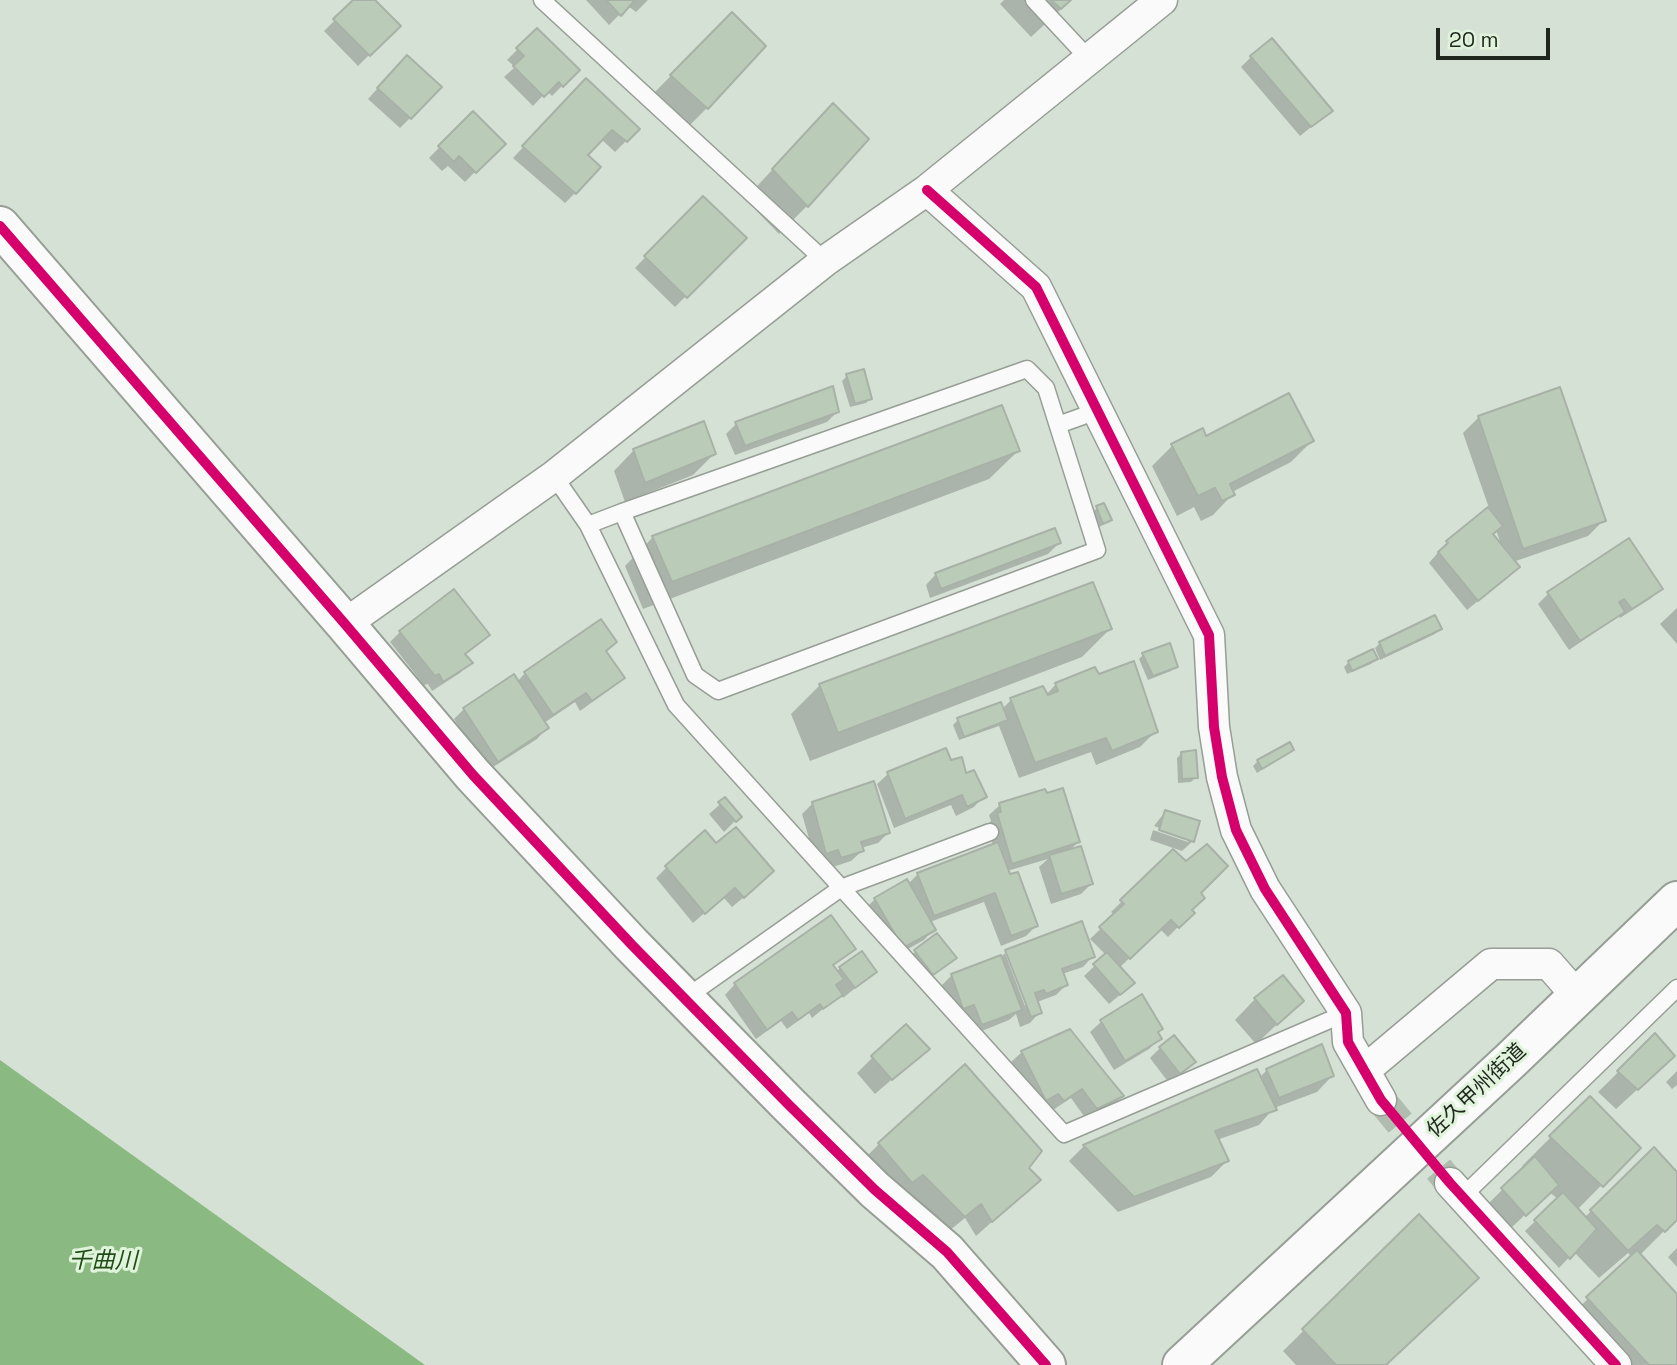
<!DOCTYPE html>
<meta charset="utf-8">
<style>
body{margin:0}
#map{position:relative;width:1677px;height:1365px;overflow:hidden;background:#d6e1d5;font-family:"Space Grotesk",sans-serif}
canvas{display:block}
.scale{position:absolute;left:1436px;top:28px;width:114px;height:32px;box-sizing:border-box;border:4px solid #1e261d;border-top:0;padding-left:9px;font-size:21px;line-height:24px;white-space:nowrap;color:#1e261d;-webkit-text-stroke:5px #e0f4dc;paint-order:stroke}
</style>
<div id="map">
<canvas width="1677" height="1365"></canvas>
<div class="scale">20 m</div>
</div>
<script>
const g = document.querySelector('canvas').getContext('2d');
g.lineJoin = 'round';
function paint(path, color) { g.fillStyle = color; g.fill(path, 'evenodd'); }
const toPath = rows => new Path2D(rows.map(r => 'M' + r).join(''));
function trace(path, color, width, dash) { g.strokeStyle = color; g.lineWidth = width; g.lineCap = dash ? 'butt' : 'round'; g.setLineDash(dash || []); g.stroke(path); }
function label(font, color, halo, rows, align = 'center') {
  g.font = font + ' "Space Grotesk","Noto Sans JP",sans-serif'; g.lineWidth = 6; g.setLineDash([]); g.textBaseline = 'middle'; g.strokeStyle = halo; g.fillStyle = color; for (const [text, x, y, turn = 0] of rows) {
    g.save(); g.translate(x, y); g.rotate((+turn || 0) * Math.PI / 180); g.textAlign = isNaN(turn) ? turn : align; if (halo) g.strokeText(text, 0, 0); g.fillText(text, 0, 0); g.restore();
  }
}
const water = toPath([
 [0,1060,425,1365,0,1365]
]);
const shadow = toPath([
 [355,0,373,0,398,26,358,66,324,31],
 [586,0,648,0,636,12,628,6,609,25],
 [1004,0,1071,0,1031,37,1000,4],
 [732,14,707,108,679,136,643,104],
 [537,30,578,70,552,96,547,91,533,106,504,77,515,67,507,60],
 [1251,57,1331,111,1300,136,1241,67],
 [397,67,410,118,400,128,368,99],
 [576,91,638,129,615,152,601,139,586,155,575,193,565,203,513,158],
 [833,105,807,206,779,234,745,199],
 [473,113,503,144,465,182,448,166,442,171,429,158],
 [703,198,744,238,675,307,635,268],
 [847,376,870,398,866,403,850,407,842,381],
 [837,412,827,422,735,455,726,434,736,424],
 [1479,417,1604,520,1588,536,1513,562,1507,577,1467,610,1429,563,1447,542,1489,508,1463,433],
 [1496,530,1502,547,1491,535],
 [1206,438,1312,441,1291,462,1232,492,1233,494,1213,515,1201,521,1194,507,1177,516,1152,466,1172,446],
 [634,450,714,454,693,475,625,502,614,471],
 [1018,451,989,479,643,609,625,566,653,537],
 [1097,508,1110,520,1098,528,1092,513],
 [1059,543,1048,554,930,598,926,585,936,574],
 [1092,584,1110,629,1082,657,810,761,791,714,819,686],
 [1661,588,1650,599,1620,618,1619,616,1569,650,1538,604,1548,594],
 [1677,608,1677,644,1660,624],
 [1439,629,1435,634,1380,660,1375,648,1380,643],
 [400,632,488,635,464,655,470,663,460,673,432,691,428,684,424,685,390,642],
 [1143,655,1176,666,1171,671,1148,680,1139,659],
 [1376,659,1371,664,1347,674,1344,667,1349,662],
 [525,673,622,678,612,688,580,711,575,702,544,723,547,728,537,739,487,771,454,719,464,709,517,682],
 [1098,677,1156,731,1140,747,1096,765,1091,752,1019,778,999,726,959,740,953,725,958,720,1000,704,1002,709,1011,700,1046,695,1056,684],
 [945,750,950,763,984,796,974,807,956,816,951,805,894,828,877,784,888,774],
 [1292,750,1257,773,1253,766,1258,761],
 [1182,753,1196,777,1191,782,1178,783,1177,758],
 [725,800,739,817,724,832,709,814],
 [813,803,888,833,878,843,861,848,862,851,851,861,830,868,827,859,816,863,802,814],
 [1000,805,1078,842,1069,851,1091,884,1081,894,1051,904,1039,867,1048,859,1007,871,1036,926,1026,936,1001,946,984,902,930,922,934,929,924,940,892,958,865,909,875,899,908,884,918,874,993,845,987,825,991,821,989,815],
 [1165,812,1193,841,1182,851,1150,840,1153,830,1188,842,1188,838,1154,826],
 [716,845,762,882,732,907,723,897,693,923,656,878,666,868],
 [1173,852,1199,893,1190,910,1192,913,1168,937,1160,929,1119,968,1122,993,1109,1004,1084,976,1106,955,1090,939,1115,915,1111,912],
 [937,935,950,962,928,979,910,956],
 [853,949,832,967,836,972,840,968,875,972,843,998,841,994,812,1018,809,1013,787,1029,781,1021,756,1039,725,995,735,984],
 [1008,951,1093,956,1083,967,1062,974,1066,985,1056,995,1037,1002,1040,1012,1030,1023,1020,1027,1016,1014,1009,1020,972,1035,953,1018,941,986,951,976,1000,958,1005,953,1025,1006,1027,1003],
 [1142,997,1160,1038,1149,1049,1114,1070,1090,1032,1101,1022],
 [1255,999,1302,1001,1256,1044,1235,1020],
 [1655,1036,1652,1076,1616,1109,1598,1092],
 [1160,1048,1193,1062,1169,1083,1150,1058],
 [927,1049,875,1094,857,1073,873,1057],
 [1022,1052,1122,1096,1112,1106,1086,1119,1071,1098,1053,1110,1047,1103,1035,1110,1011,1062],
 [1267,1070,1332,1076,1317,1092,1274,1108,1259,1125,1217,1140,1227,1161,1211,1177,1118,1212,1069,1161,1084,1146,1259,1078],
 [1677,1071,1677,1085,1672,1089,1666,1082],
 [1590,1098,1638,1148,1577,1210,1584,1218,1654,1150,1677,1175,1677,1218,1639,1256,1677,1296,1677,1365,1619,1365,1572,1314,1632,1257,1628,1253,1599,1278,1574,1252,1559,1268,1525,1231,1558,1199,1549,1192,1509,1230,1487,1205,1524,1168,1522,1166],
 [879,1144,1039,1180,976,1236,965,1218,949,1231,906,1189,896,1198,863,1160],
 [1419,1217,1385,1365,1296,1365,1283,1351],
 [1677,1248,1677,1267,1668,1257]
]);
const building = toPath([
 [353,0,375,0,401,26,370,56,333,19,353,0],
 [606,0,635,0,621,16,606,0],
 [1051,0,1071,0,1061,9,1051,0],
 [732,12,766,46,708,109,670,75,732,12],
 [537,28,580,70,563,87,559,82,544,97,513,66,524,56,516,48,537,28],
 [1272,38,1333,111,1311,127,1250,56,1272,38],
 [407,55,442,87,411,119,377,88,407,55],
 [586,78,640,129,627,142,612,130,588,155,601,167,576,194,522,146,586,78],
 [833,103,869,139,808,207,772,169,833,103],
 [473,111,506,144,476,173,459,156,454,162,438,146,473,111],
 [703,196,747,238,687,298,644,256,703,196],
 [864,369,872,399,855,404,846,374,864,369],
 [833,386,839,412,745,446,735,422,833,386],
 [1560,387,1606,521,1523,549,1478,416,1560,387],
 [1289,393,1314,441,1230,484,1235,495,1222,501,1215,488,1198,496,1171,444,1203,428,1206,436,1289,393],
 [1002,405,1020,451,672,582,652,536,1002,405],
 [704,421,716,454,645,483,633,449,704,421],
 [1104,503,1112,520,1103,524,1096,506,1104,503],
 [1488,507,1503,526,1493,534,1520,567,1478,601,1438,552,1448,543,1446,541,1488,507],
 [1055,528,1061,543,941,589,935,573,1055,528],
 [1629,538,1663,589,1632,609,1624,599,1619,602,1625,612,1580,641,1547,592,1629,538],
 [1093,582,1112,629,838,733,819,684,1093,582],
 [454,589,490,635,465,654,473,663,443,682,439,674,435,676,399,631,454,589],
 [1435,615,1442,629,1385,656,1379,642,1435,615],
 [601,619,617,642,606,651,625,678,592,701,586,693,553,715,524,672,601,619],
 [1170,643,1178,667,1153,676,1142,653,1170,643],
 [1373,649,1378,659,1352,671,1348,661,1373,649],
 [1134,661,1158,732,1112,751,1106,738,1035,763,1010,698,1043,686,1048,695,1058,691,1055,683,1095,667,1099,674,1134,661],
 [514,674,549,728,498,762,463,708,514,674],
 [1001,702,1008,720,964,737,957,718,1001,702],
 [1290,742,1294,750,1262,769,1257,760,1290,742],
 [946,748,951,760,962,757,966,773,974,770,987,797,967,807,962,795,905,819,887,772,946,748],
 [1196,750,1198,778,1182,779,1181,752,1196,750],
 [874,781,890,833,861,842,864,851,841,858,838,850,826,854,812,802,874,781],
 [1063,788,1080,842,1012,864,997,813,1001,812,999,803,1045,789,1047,793,1063,788],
 [725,797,742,817,736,822,718,802,725,797],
 [1165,810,1200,821,1194,842,1159,830,1165,810],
 [736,827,774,871,744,898,735,888,705,914,665,866,705,830,716,843,736,827],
 [998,842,1010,874,1018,872,1038,926,1011,936,995,893,934,916,917,873,998,842],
 [1207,844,1228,866,1201,893,1205,898,1192,910,1195,913,1179,928,1171,920,1130,959,1099,927,1124,904,1120,900,1173,849,1186,861,1207,844],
 [1081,846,1093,884,1061,894,1049,855,1081,846],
 [907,879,936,930,903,948,874,898,907,879],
 [831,915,856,949,833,965,844,979,836,985,843,995,823,1009,820,1004,798,1020,792,1012,767,1030,734,983,831,915],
 [1082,921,1095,957,1062,969,1068,985,1046,994,1044,990,1035,993,1042,1013,1031,1017,1005,950,1082,921],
 [937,933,957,958,933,975,914,950,937,933],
 [862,951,877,972,855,988,839,967,862,951],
 [1107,952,1135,983,1120,995,1093,964,1107,952],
 [1001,955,1022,1010,982,1025,974,1005,963,1009,951,974,1001,955],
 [1283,975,1304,1001,1277,1025,1254,998,1283,975],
 [1142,994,1163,1029,1158,1032,1162,1039,1125,1061,1100,1020,1142,994],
 [906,1024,930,1049,892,1080,871,1056,906,1024],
 [1070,1029,1106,1074,1124,1096,1097,1109,1082,1089,1064,1101,1058,1094,1046,1101,1021,1051,1070,1029],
 [1655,1033,1675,1056,1638,1090,1617,1071,1655,1033],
 [1174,1035,1196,1062,1180,1074,1159,1047,1174,1035],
 [1322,1044,1334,1076,1279,1098,1266,1069,1322,1044],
 [965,1064,1042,1151,1029,1168,1041,1180,992,1222,981,1204,965,1217,923,1175,912,1183,878,1143,965,1064],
 [1257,1069,1277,1110,1215,1131,1229,1161,1134,1197,1083,1145,1257,1069],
 [1590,1096,1641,1148,1603,1187,1549,1136,1590,1096],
 [1654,1147,1677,1172,1677,1220,1665,1232,1657,1225,1628,1251,1590,1210,1654,1147],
 [1535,1156,1559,1185,1526,1216,1501,1188,1535,1156],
 [1563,1192,1597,1229,1570,1259,1534,1220,1563,1192],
 [1419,1214,1479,1278,1386,1365,1336,1365,1302,1329,1419,1214],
 [1637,1250,1677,1294,1677,1365,1649,1365,1586,1297,1637,1250]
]);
const minorTunnel = toPath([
 [1381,1100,1450,1183]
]);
const service = toPath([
 [542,0,825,261],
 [1034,0,1089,59],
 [1058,425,1097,411],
 [554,476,588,525,676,705,1064,1134,1346,1013],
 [588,525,622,512,1027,369,1046,388,1097,550,718,691,695,675,622,512],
 [684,999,841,888,990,832],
 [1462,1197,1677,988]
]);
const minor = toPath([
 [927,190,1036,287,1209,635,1214,727,1222,777,1236,830,1265,889,1346,1013,1348,1042,1381,1100],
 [345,624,554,476,825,261,927,190,1162,0],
 [1365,1070,1491,964,1549,964,1577,996],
 [1450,1183,1616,1365]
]);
const tertiary = toPath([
 [0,226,345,624,473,775,632,945,788,1104,875,1190,947,1252,1046,1365]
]);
const trunk = toPath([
 [1182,1365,1510,1061,1677,901]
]);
const cycleway = toPath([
 [927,190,1036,287,1209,635,1214,727,1222,777,1236,830,1265,889,1346,1013,1348,1042,1381,1100,1450,1183,1616,1365],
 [0,226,345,624,473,775,632,945,788,1104,875,1190,947,1252,1046,1365]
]);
const streetNames = [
 ["佐久甲州街道",1477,1091,-43]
];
const waterNames = [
 ["千曲川",103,1262]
];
paint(water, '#8aba82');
paint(shadow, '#0003');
paint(building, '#baccb7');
trace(building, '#a8b1a7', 2);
trace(minorTunnel, '#b1bcb0', 30, [30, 15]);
trace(service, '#969e95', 19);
trace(minor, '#969e95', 33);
trace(tertiary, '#969e95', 42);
trace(trunk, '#969e95', 42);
trace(service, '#f9faf9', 16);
trace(minor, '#f9faf9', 30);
trace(tertiary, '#f9faf9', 38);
trace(trunk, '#f9faf9', 38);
trace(cycleway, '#d6006c', 10);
label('21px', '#1e261d', '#e0f4dc', streetNames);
label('italic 23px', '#214c18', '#e0f4dc', waterNames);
</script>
